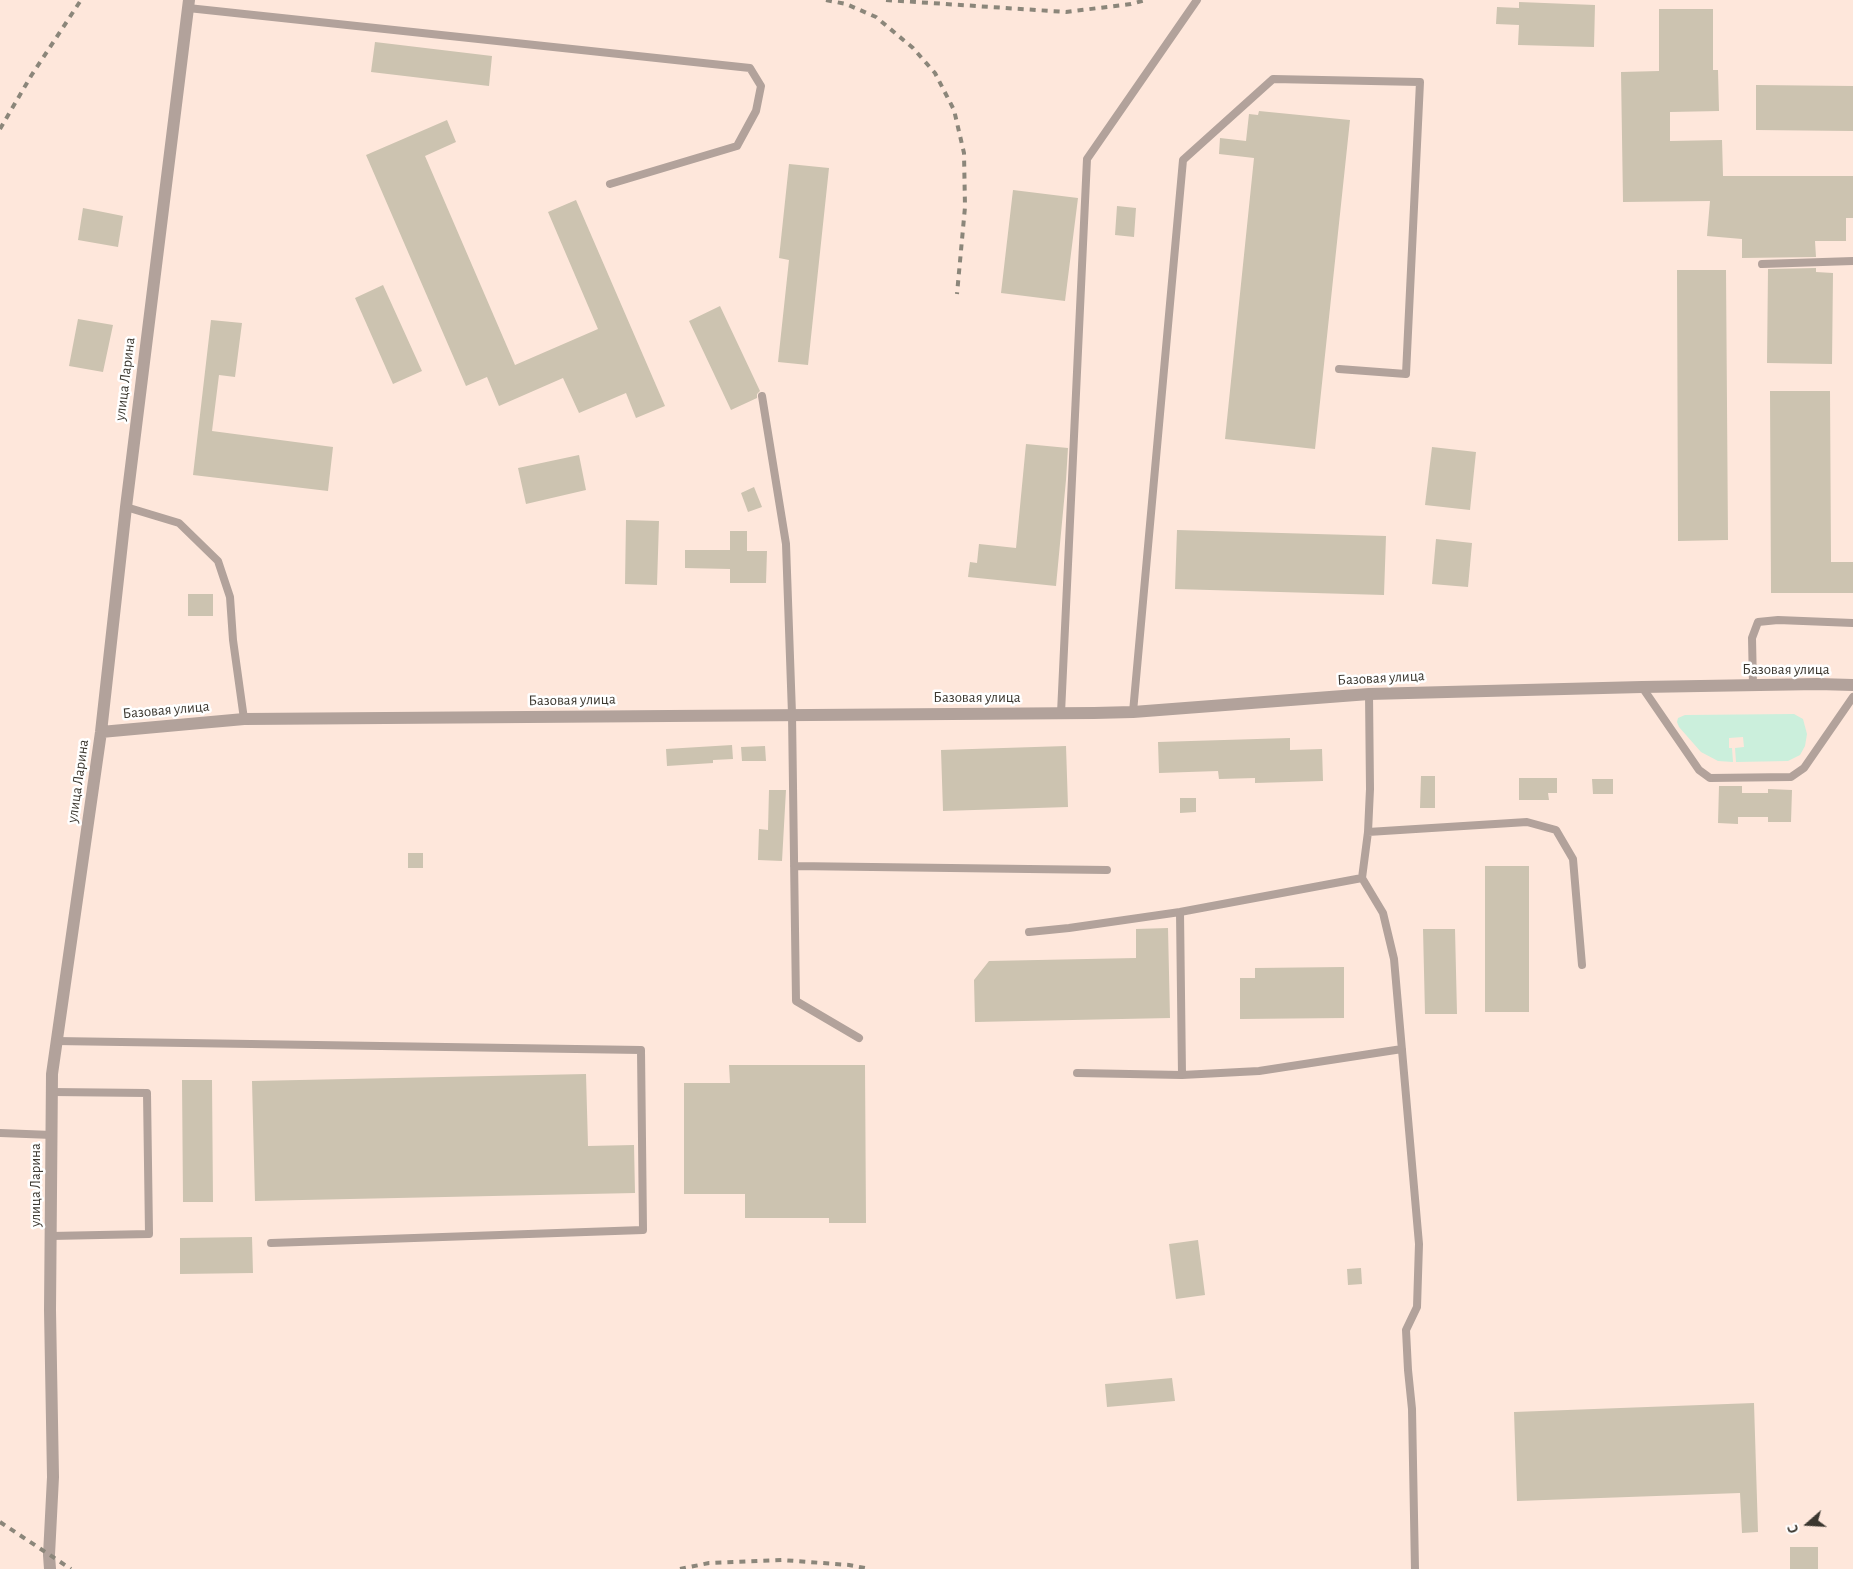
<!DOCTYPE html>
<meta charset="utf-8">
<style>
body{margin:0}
#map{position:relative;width:1853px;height:1569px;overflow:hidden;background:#fef6e5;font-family:"Alegreya Sans",sans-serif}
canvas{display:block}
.north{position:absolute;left:1783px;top:1499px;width:50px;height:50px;-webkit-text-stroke:4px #fff;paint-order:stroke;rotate:251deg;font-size:14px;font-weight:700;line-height:20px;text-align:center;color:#3b372f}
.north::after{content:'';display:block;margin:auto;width:18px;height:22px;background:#3b372f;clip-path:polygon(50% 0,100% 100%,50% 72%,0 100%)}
</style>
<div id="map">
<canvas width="1853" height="1569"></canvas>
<div class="north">С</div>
</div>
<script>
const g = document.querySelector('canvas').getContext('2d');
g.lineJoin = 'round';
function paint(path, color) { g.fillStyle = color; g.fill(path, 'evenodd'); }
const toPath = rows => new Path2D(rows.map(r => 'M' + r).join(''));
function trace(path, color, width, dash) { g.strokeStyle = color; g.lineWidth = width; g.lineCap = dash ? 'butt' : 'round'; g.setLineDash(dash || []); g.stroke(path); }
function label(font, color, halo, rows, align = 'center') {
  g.font = font + ' "Alegreya Sans",sans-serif'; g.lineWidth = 5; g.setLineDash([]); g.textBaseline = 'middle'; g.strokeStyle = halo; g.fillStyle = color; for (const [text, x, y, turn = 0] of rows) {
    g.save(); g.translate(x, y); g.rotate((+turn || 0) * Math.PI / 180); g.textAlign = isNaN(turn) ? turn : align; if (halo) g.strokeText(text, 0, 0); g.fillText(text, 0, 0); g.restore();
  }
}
const industrial = toPath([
 [0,0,1853,0,1853,1569,0,1569]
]);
const green = toPath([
 [1794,714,1803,719,1807,734,1805,746,1800,755,1788,761,1736,762,1735,748,1744,747,1743,737,1729,738,1729,748,1732,748,1733,762,1718,761,1701,752,1679,727,1677,722,1678,718,1685,715]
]);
const building = toPath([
 [1519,2,1595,5,1594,47,1518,45,1519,25,1496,24,1497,7,1519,8],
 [1659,9,1713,9,1713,70,1718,70,1719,111,1670,112,1670,141,1722,140,1723,176,1853,176,1853,218,1846,218,1846,241,1815,241,1816,257,1742,258,1742,239,1707,236,1710,201,1623,202,1621,72,1659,71],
 [375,42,492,56,489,86,371,72],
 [1756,85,1853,86,1853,131,1756,130],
 [1259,111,1350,120,1315,449,1225,439,1254,158,1219,154,1220,138,1246,141,1249,114,1258,115],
 [447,120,456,142,425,156,515,365,598,329,548,212,576,200,665,406,636,418,626,393,579,413,563,378,499,406,487,377,466,386,366,155],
 [789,164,829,168,808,365,778,362,789,260,779,258],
 [1013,190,1078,198,1065,301,1001,293],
 [1117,206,1136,208,1134,237,1115,235],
 [83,208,123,216,118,247,78,240],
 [1816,268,1816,272,1833,273,1832,364,1767,363,1768,269],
 [1677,270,1726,270,1728,540,1678,541],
 [383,285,422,371,393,384,355,298],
 [720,306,760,391,757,394,757,398,731,410,689,321],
 [78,319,113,325,103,372,69,366],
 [211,320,242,323,235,377,219,375,212,431,333,447,328,491,193,475],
 [1770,391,1830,391,1831,562,1853,562,1853,593,1771,593],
 [1026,444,1068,448,1066,480,1056,586,968,577,970,562,977,563,979,544,1016,548],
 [1432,447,1476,452,1470,510,1425,505],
 [579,455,586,490,526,504,518,468],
 [754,487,762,507,748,512,741,493],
 [626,520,659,521,657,585,625,584],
 [1177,530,1386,536,1384,595,1175,589],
 [730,531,747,531,747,551,767,551,766,583,730,583,730,569,685,568,685,550,730,550],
 [1436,539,1472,543,1468,587,1432,584],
 [188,594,213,594,213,616,188,616],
 [1290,738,1290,750,1322,749,1323,781,1255,783,1255,778,1219,779,1218,771,1159,773,1158,742],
 [732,745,733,759,713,760,713,763,667,766,666,749],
 [765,746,766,761,742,761,741,747],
 [1066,746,1068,807,943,811,941,750],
 [1421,776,1435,776,1435,808,1420,808],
 [1519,778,1557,778,1557,793,1548,793,1549,800,1519,800],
 [1592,779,1613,779,1613,794,1593,794],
 [1719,786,1742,786,1742,793,1768,793,1768,789,1792,790,1791,822,1768,822,1768,817,1738,817,1738,824,1718,823],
 [769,790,786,790,782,861,758,860,759,829,768,830],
 [1180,798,1196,798,1196,812,1180,813],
 [408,853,423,853,423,868,408,868],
 [1485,866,1529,866,1529,1012,1485,1012],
 [1168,928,1170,1018,975,1022,974,980,989,961,1136,958,1136,929],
 [1423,929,1455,929,1457,1014,1425,1014],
 [1344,967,1344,1018,1240,1019,1240,978,1255,978,1255,968],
 [729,1065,865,1065,866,1223,829,1223,829,1218,745,1218,745,1194,684,1194,684,1083,730,1083],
 [586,1074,588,1146,634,1145,635,1193,255,1201,252,1081],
 [182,1080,212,1080,213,1202,183,1202],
 [252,1237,253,1273,180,1274,180,1238],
 [1198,1240,1205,1295,1176,1299,1169,1244],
 [1361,1268,1362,1284,1348,1285,1347,1269],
 [1172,1378,1175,1401,1107,1407,1105,1384],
 [1754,1403,1758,1532,1742,1533,1740,1493,1517,1501,1514,1412],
 [1790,1547,1818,1547,1818,1569,1790,1569]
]);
const service = toPath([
 [188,8,750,68,761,86,756,111,737,146,610,184],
 [1762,264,1853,261],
 [762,396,786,544,792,714,796,1001,859,1038],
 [126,507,179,523,218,561,230,597,233,640,244,719],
 [1753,685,1752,638,1758,622,1778,620,1853,623],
 [1642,687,1699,770,1710,778,1791,777,1804,768,1853,697],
 [1369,694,1370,789,1368,832,1362,878,1383,913,1394,959,1419,1244,1417,1307,1406,1330,1408,1370,1412,1409,1415,1569],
 [1133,712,1183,160,1273,79,1420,82,1406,374,1339,369],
 [1061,713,1087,159,1197,0],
 [1368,832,1527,822,1556,830,1573,859,1582,965],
 [794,866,1107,870],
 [1180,912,1182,1075],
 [1029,932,1069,928,1180,912,1362,878],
 [56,1041,641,1050,643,1230,271,1243],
 [1077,1073,1182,1075,1259,1071,1402,1049],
 [0,1133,52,1135],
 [51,1236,149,1234,147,1093,52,1092]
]);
const tertiary = toPath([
 [101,732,244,719,1094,713,1133,712,1369,694,1642,687,1818,684,1853,685],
 [50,1569,49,1555,53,1477,50,1310,52,1074,101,732,126,507,189,0]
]);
const rail = toPath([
 [826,0,846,4,876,17,913,48,935,73,954,110,964,153,965,207,957,294],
 [886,0,1066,12,1131,4,1146,0],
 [0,129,31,76,81,0],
 [0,1522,71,1569],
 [680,1569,709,1563,782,1560,849,1565,870,1569]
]);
const streetNames = [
 ["улица Ларина",125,379,-83],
 ["Базовая улица",1786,669],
 ["Базовая улица",1381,678,-3],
 ["Базовая улица",977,697],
 ["Базовая улица",572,700,-1],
 ["Базовая улица",166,710,-5],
 ["улица Ларина",78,781,-82],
 ["улица Ларина",35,1185,-90]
];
paint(industrial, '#fee7db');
paint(green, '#cbefdc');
paint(building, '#ccc3b0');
trace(service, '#b2a29b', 8);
trace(tertiary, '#b2a29b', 12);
trace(rail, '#8b867a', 4, [6, 6]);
label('15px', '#3b372f', '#fff', streetNames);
</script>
